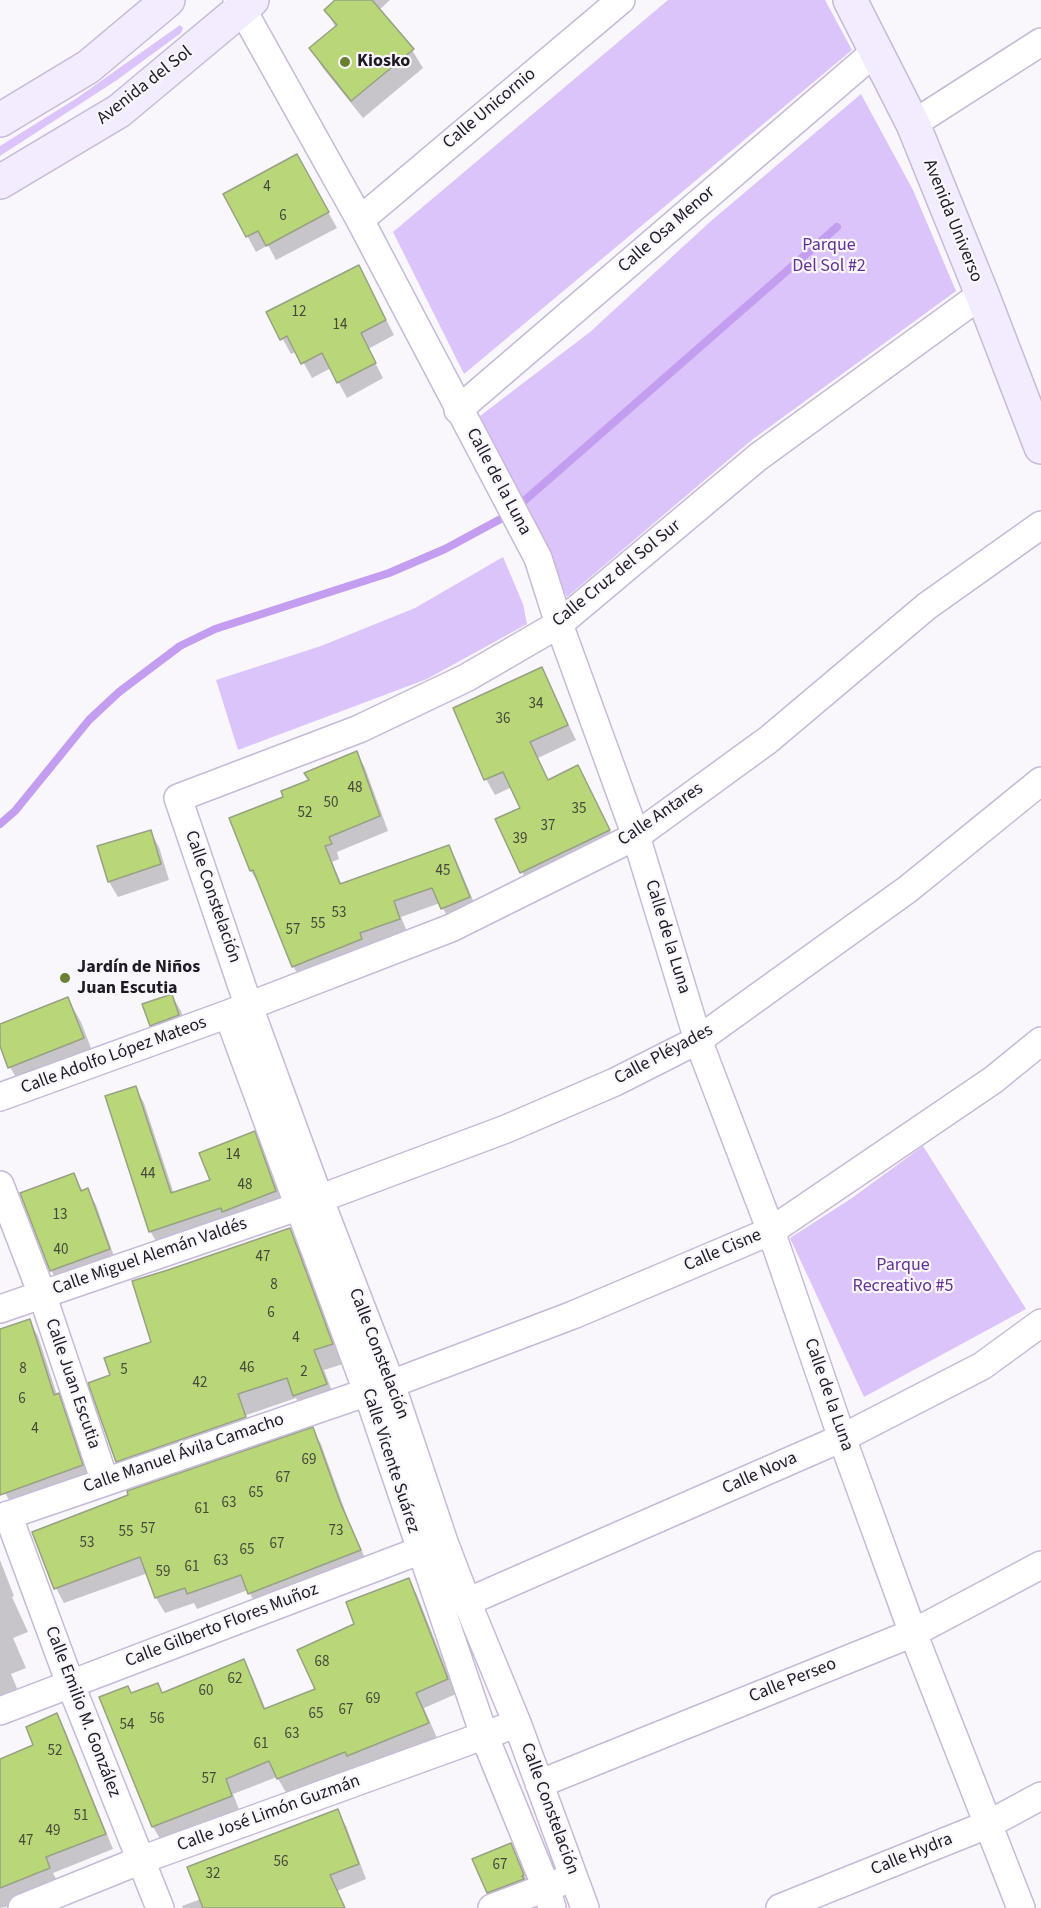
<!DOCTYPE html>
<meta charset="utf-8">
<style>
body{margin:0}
canvas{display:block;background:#f9f6fc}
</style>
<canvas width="1041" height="1908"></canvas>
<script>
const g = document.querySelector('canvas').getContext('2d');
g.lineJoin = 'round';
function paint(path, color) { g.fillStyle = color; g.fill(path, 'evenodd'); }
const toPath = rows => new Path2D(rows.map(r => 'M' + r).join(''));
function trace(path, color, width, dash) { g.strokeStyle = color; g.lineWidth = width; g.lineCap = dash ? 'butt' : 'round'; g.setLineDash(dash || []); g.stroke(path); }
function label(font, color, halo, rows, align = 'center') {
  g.font = font + ' "Source Sans 3",sans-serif'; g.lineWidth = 4.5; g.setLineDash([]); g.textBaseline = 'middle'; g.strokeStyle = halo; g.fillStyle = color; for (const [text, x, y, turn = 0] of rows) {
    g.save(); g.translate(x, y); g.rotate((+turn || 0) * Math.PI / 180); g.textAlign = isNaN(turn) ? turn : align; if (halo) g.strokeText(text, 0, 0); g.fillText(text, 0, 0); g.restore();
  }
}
const green = toPath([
 [668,0,825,0,852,50,464,374,393,232],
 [180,25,183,28,181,33,117,80,0,156,0,146,77,98],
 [861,94,913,190,956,291,753,439,567,597,480,416,590,332,711,221],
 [503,557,523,604,527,624,427,679,238,750,216,680,321,646,415,608],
 [923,1146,1026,1309,864,1397,790,1238,852,1198]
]);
const shadow = toPath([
 [337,0,390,0,379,10,412,50,423,68,363,118,322,67,311,48,336,28,326,10],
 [297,156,337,228,276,260,268,245,256,252,225,195],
 [367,282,394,335,368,349,383,378,347,398,331,368,312,378,297,351,291,354,268,312],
 [542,669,576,740,538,758,549,782,586,782,617,845,530,888,497,820,522,808,512,787,495,795,486,779,455,709],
 [357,753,365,768,388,831,337,852,339,859,332,862,342,885,449,847,457,862,478,912,451,923,440,903,401,917,408,934,302,981,293,966,260,886,251,871,231,819,285,798],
 [150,831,159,847,169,880,118,897,109,882,99,847],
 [172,996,181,1011,187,1031,160,1040,152,1025],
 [68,999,81,1022,96,1061,23,1090,10,1067,0,1042,0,1026],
 [135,1087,144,1103,174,1194,212,1181,254,1133,263,1149,284,1207,159,1246,150,1231],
 [73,1175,83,1191,87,1190,96,1205,117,1265,60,1286,51,1270],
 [289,1229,300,1249,343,1364,324,1370,337,1404,306,1415,296,1398,119,1459,119,1462,250,1417,256,1436,128,1480,117,1461,112,1376],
 [29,1321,38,1336,57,1395,67,1410,90,1480,14,1508,5,1493,0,1491,0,1331],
 [312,1429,321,1444,348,1519,368,1565,258,1608,248,1590,197,1609,194,1603,165,1613,156,1598,148,1573,64,1603,56,1588],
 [0,1560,14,1596,12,1597,28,1632,13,1638,26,1668,11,1674,21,1698,0,1706],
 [409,1580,417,1595,456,1694,424,1708,437,1738,357,1770,355,1767,287,1794,277,1777,233,1794,240,1812,162,1842,153,1827,131,1695,158,1684,163,1694,243,1661,252,1676,266,1710,317,1690,356,1624],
 [57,1715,65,1730,113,1849,53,1873,58,1883,9,1903,10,1906,0,1908,0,1761,35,1746],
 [337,1811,346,1826,366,1879,337,1891,345,1908,183,1908,182,1906,201,1899],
 [510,1844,519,1860,531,1890,497,1908,488,1893]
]);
const stream = toPath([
 [0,824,15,811,89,720,119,692,180,646,215,629,389,573,445,549,508,515,837,227]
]);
const building = toPath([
 [335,0,372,0,414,49,351,101,309,48,337,25,324,10,335,0],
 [297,154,329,212,266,246,258,231,246,237,223,194,297,154],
 [359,265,386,320,361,333,376,363,337,383,322,353,301,364,287,336,280,340,266,312,359,265],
 [542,667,568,725,530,742,548,780,578,765,610,830,520,873,495,819,520,808,503,772,484,780,453,708,542,667],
 [357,751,380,816,329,837,332,844,325,846,340,884,449,845,470,897,441,909,432,888,394,901,400,919,360,933,362,939,292,967,253,870,250,871,229,818,283,797,281,791,309,780,304,773,357,751],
 [151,830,161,864,108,882,97,846,151,830],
 [172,994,179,1015,150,1026,142,1004,172,994],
 [68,997,84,1038,8,1068,0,1046,0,1024,68,997],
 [136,1086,171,1193,210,1180,199,1153,255,1131,276,1191,222,1212,221,1208,149,1232,105,1096,136,1086],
 [74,1173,81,1191,88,1188,110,1249,50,1271,20,1193,74,1173],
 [290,1228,333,1344,314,1350,327,1384,293,1396,287,1378,238,1394,246,1417,116,1462,88,1383,110,1375,104,1358,151,1342,132,1281,168,1270,290,1228],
 [30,1319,54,1395,59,1393,83,1465,0,1495,0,1329,30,1319],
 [313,1427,340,1502,361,1550,248,1594,241,1575,187,1594,185,1588,155,1598,140,1557,54,1589,32,1532,128,1495,127,1491,313,1427],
 [409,1578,448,1679,416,1693,429,1723,347,1756,345,1752,277,1779,269,1761,226,1779,232,1796,152,1827,99,1697,128,1686,131,1693,158,1683,162,1693,244,1659,264,1709,315,1689,297,1650,354,1624,346,1602,409,1578],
 [57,1713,106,1834,46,1857,50,1868,0,1888,0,1759,33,1745,26,1727,57,1713],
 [338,1809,359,1864,330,1875,345,1908,203,1908,187,1867,338,1809],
 [511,1843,524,1875,522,1876,524,1879,487,1893,472,1859,511,1843]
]);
const street = toPath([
 [237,0,360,220,538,558,559,624,636,836,698,1040,771,1231,842,1438,913,1633,1021,1908],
 [913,124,1041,42],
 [360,220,621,0],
 [458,410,876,51],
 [228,1014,367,1391,484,1735,546,1887,552,1908],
 [0,1097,228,1014,451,928,636,836,768,740,927,606,1041,525],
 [0,1185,42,1294,105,1482],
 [0,1309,300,1206,506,1129,615,1082,698,1040,908,889,1041,781],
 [8,1515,70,1683,160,1908],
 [0,1518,391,1384,573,1315,771,1231,993,1080,1041,1041],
 [467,1602,842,1438,982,1366,1041,1323],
 [0,1711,437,1544],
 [539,1784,913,1633,1041,1565],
 [22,1908,141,1860,502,1729],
 [492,1908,561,1882],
 [585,1908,517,1723,467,1602,444,1542,391,1384,319,1198,249,1007,178,798,359,729,466,678,559,624,758,457,982,294],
 [780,1908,989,1824,1041,1796]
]);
const secondary = toPath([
 [850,0,913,124,982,294,1041,447],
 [0,120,88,67,168,0],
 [0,182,119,111,252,0]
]);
const markers = [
 [345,62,6,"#697f31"],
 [65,978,6,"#697f31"]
];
const numberNames = [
 ["4",267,188],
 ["6",283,217],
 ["12",299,313],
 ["14",340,326],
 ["34",536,705],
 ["36",503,720],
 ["48",355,789],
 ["50",331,804],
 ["35",579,810],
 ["52",305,814],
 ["37",548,827],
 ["39",520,840],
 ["45",443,872],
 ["53",339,914],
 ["55",318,925],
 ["57",293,931],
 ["14",233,1156],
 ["44",148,1175],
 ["48",245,1186],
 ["13",60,1216],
 ["40",61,1251],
 ["47",263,1258],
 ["8",274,1286],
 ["6",271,1314],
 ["4",296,1339],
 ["46",247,1369],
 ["8",23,1370],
 ["5",124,1371],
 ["2",304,1373],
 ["42",200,1384],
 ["6",22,1400],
 ["4",35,1430],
 ["69",309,1461],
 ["67",283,1479],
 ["65",256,1494],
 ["63",229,1504],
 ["61",202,1510],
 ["57",148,1530],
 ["73",336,1532],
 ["55",126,1533],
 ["53",87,1544],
 ["67",277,1545],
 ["65",247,1551],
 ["63",221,1562],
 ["61",192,1568],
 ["59",163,1573],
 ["68",322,1663],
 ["62",235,1680],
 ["60",206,1692],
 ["69",373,1700],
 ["67",346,1711],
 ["65",316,1715],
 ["56",157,1720],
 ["54",127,1726],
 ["63",292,1735],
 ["61",261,1745],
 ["52",55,1752],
 ["57",209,1780],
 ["51",81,1817],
 ["49",53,1832],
 ["47",26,1842],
 ["56",281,1863],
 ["67",500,1866],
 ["32",213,1875]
];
const poiNames = [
 ["Kiosko",357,62],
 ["Jardín de Niños",77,968],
 ["Juan Escutia",77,989]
];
const streetNames = [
 ["Avenida del Sol",145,86,-38],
 ["Calle Unicornio",490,109,-40],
 ["Avenida Universo",952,221,68],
 ["Calle Osa Menor",667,230,-41],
 ["Calle de la Luna",498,482,62],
 ["Calle Cruz del Sol Sur",617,574,-39],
 ["Calle Antares",661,815,-34],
 ["Calle Constelación",212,897,71],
 ["Calle de la Luna",667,937,73],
 ["Calle Pléyades",664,1055,-28],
 ["Calle Adolfo López Mateos",114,1056,-20],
 ["Calle Cisne",723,1251,-23],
 ["Calle Miguel Alemán Valdés",150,1257,-19],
 ["Calle Constelación",378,1354,69],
 ["Calle Juan Escutia",72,1384,71],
 ["Calle de la Luna",828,1395,71],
 ["Calle Manuel Ávila Camacho",184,1454,-19],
 ["Calle Vicente Suárez",390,1461,72],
 ["Calle Nova",760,1474,-24],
 ["Calle Gilberto Flores Muñoz",222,1626,-21],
 ["Calle Perseo",793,1681,-22],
 ["Calle Emilio M. González",82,1712,69],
 ["Calle Constelación",549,1809,70],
 ["Calle José Limón Guzmán",269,1814,-20],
 ["Calle Hydra",912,1855,-22]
];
const parkNames = [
 ["Parque",829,246],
 ["Del Sol #2",829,267],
 ["Parque",903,1266],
 ["Recreativo #5",903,1287]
];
paint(green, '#dbc4f9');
paint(shadow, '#0003');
trace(stream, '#c39df0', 8);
paint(building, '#b9d679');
trace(building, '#97a283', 1.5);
trace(street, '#c7bad8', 30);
trace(secondary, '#c7bad8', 36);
trace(street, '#fff', 27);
trace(secondary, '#f3ebfe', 33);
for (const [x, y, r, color] of markers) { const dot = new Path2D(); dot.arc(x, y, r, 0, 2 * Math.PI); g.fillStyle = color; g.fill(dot); trace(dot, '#f9f6fc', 2); }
label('15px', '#46493a', null, numberNames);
label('bold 18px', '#1f1a25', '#f9f6fc', poiNames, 'left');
label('18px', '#1f1a25', '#f9f6fc', streetNames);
label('18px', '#643292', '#f9f6fc', parkNames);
</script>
